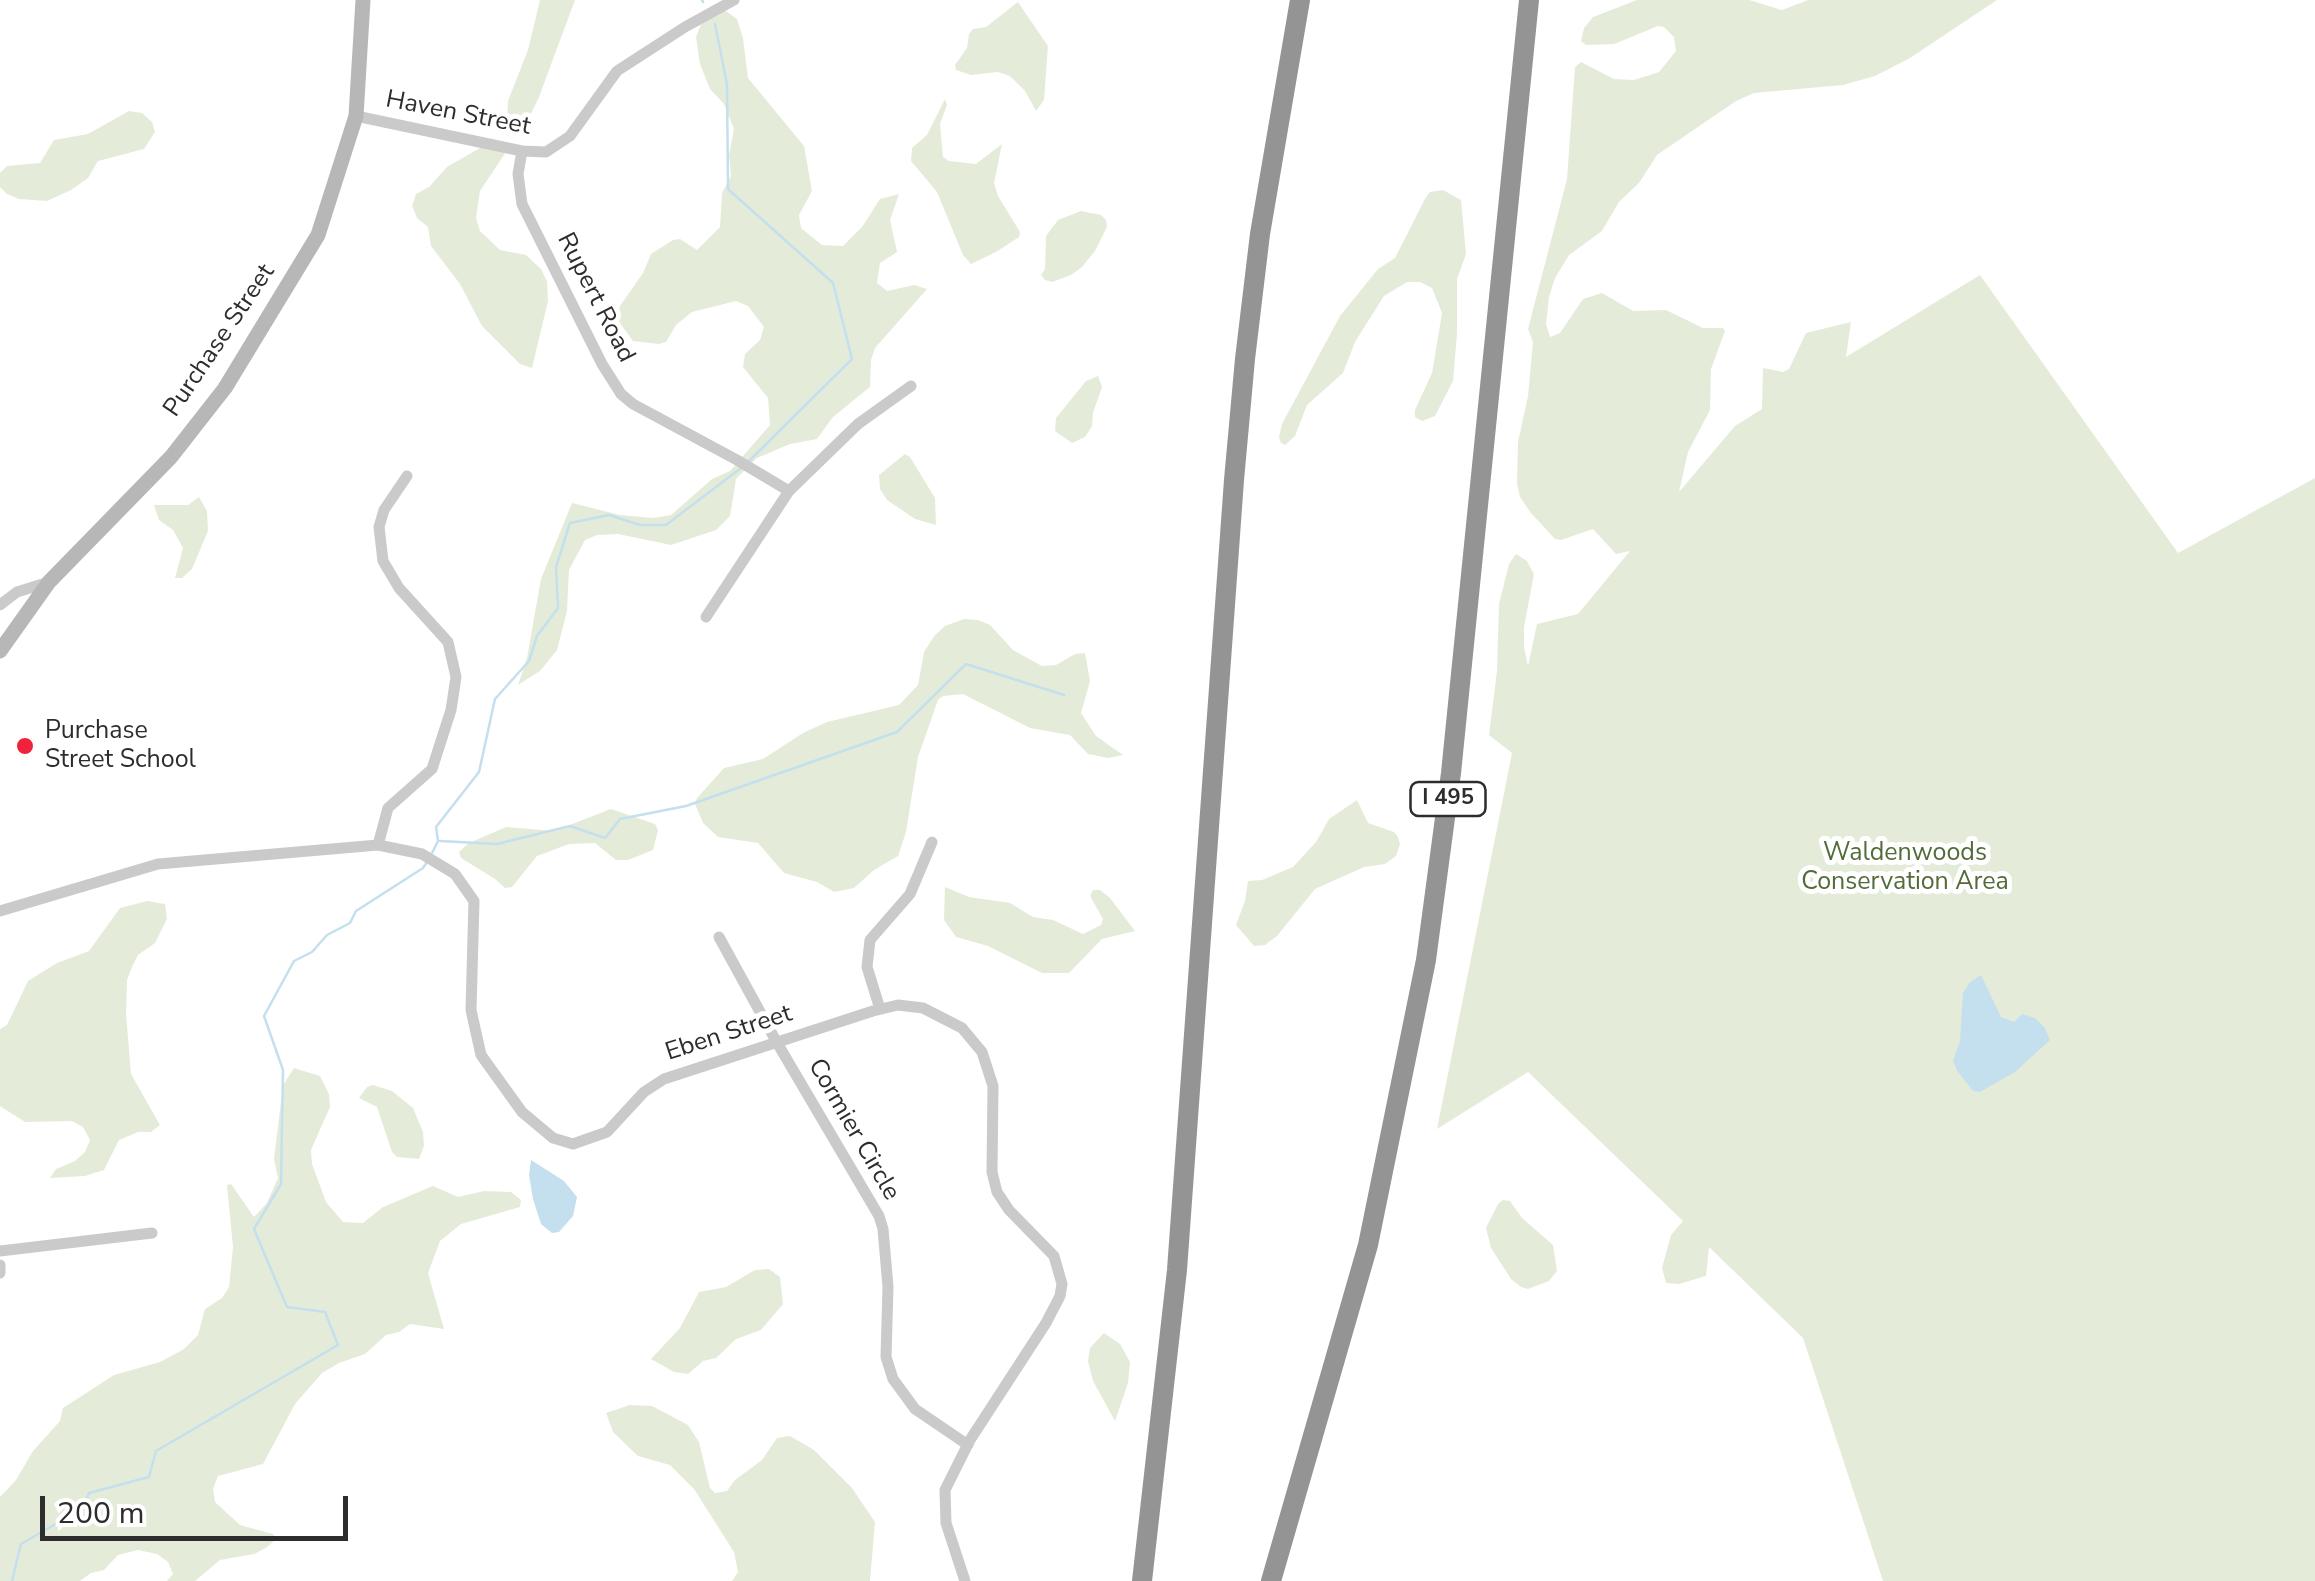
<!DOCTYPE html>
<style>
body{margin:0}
#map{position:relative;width:2315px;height:1581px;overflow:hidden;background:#fff;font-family:"Nunito Sans",sans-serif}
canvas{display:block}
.scale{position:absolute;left:40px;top:1496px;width:308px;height:45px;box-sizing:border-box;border:5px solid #2d2d2d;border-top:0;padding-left:12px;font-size:30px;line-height:35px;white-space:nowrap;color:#2d2d2d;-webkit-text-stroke:8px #fff;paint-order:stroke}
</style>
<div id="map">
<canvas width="2315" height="1581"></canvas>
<div class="scale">200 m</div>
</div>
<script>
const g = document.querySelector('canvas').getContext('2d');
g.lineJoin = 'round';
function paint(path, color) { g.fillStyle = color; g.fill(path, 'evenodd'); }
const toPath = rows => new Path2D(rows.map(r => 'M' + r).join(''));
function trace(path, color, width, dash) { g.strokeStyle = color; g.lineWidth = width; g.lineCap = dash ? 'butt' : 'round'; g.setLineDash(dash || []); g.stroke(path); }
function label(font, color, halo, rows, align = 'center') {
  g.font = font + ' "Nunito Sans",sans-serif'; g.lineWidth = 10; g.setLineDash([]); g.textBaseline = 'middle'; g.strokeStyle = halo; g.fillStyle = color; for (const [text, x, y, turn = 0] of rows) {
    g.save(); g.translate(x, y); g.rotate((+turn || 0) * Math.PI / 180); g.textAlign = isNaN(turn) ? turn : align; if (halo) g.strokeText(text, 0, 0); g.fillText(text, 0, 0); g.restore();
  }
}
const green = toPath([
 [540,0,575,0,539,97,527,122,514,125,507,121,508,101,528,50],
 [1637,0,1749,0,1782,10,1808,0,1997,0,1910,58,1875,76,1843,85,1754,93,1736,101,1657,155,1639,183,1619,202,1602,231,1569,255,1555,278,1549,297,1546,324,1550,337,1560,333,1583,299,1602,293,1633,311,1666,310,1703,328,1723,328,1725,331,1711,369,1710,410,1688,452,1679,492,1735,426,1762,409,1763,368,1783,372,1789,369,1806,333,1851,322,1846,357,1980,275,2178,553,2315,478,2315,1581,1883,1581,1803,1338,1709,1247,1706,1276,1679,1284,1666,1283,1662,1268,1671,1235,1683,1221,1528,1072,1437,1129,1512,753,1489,735,1497,671,1499,604,1509,564,1516,554,1527,561,1534,574,1524,627,1524,647,1528,666,1537,624,1578,614,1630,551,1616,554,1593,529,1561,540,1555,539,1531,513,1520,497,1517,484,1518,442,1528,396,1533,342,1528,329,1567,179,1575,67,1581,62,1614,79,1634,80,1659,72,1676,51,1674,37,1664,27,1658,26,1614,44,1586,45,1581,41,1584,28,1593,17],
 [1018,2,1048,46,1044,100,1036,111,1025,91,1010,76,998,72,971,75,956,70,955,65,967,48,969,34,973,29,986,27],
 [713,9,726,11,737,19,743,38,748,78,804,146,812,191,799,215,801,228,822,245,843,246,862,227,880,199,899,194,890,220,897,252,880,263,877,283,887,291,914,285,927,289,875,348,871,360,870,387,833,417,817,439,790,444,757,458,736,479,730,516,716,530,671,545,618,534,597,535,585,540,569,570,567,611,557,650,540,671,518,685,527,658,541,579,572,503,620,515,653,518,671,515,712,479,730,471,770,425,768,398,743,367,745,354,760,340,764,327,748,306,736,301,692,312,676,325,666,342,659,344,633,341,617,319,620,306,643,273,651,254,673,240,680,239,697,250,720,227,722,193,731,176,729,155,734,129,724,104,710,89,700,64,696,37,703,19],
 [945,99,947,105,940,124,943,157,949,161,976,164,1002,144,994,183,998,196,1020,232,1019,237,996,252,971,264,963,255,937,192,911,161,912,148,927,135],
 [129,111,142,113,152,122,155,132,144,149,98,161,88,178,71,190,47,201,19,199,7,194,0,187,0,173,7,166,40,163,54,140,88,134],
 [492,141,506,152,480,191,476,218,480,231,500,250,526,255,541,269,547,281,548,301,532,368,520,364,482,326,460,284,431,246,428,227,417,218,412,206,416,194,429,187,447,167],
 [1443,190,1461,200,1466,254,1457,279,1457,334,1453,381,1435,416,1422,421,1415,417,1415,410,1432,373,1442,313,1432,288,1420,282,1407,282,1384,296,1355,342,1343,373,1307,405,1295,436,1285,445,1281,443,1279,437,1282,424,1340,316,1378,269,1395,258,1426,197,1430,192],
 [1081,211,1101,215,1106,220,1107,227,1095,251,1082,267,1071,275,1052,282,1045,280,1041,275,1045,269,1046,236,1058,220],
 [1098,376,1102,387,1093,413,1092,426,1085,437,1072,443,1055,431,1056,418,1086,381],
 [905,454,910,457,935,498,936,525,915,519,887,500,880,489,879,475],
 [199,497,207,511,208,531,192,569,182,578,175,578,183,548,173,530,159,520,154,505,188,505],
 [964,619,978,620,990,625,1013,650,1042,666,1056,665,1075,654,1085,653,1090,681,1081,713,1096,736,1123,755,1108,758,1088,754,1070,735,1030,728,963,694,943,696,938,700,918,757,906,832,898,856,874,870,854,888,834,892,817,882,784,873,758,843,718,837,703,823,695,804,697,798,724,768,763,759,803,733,827,722,899,705,918,685,924,652,935,635,945,626],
 [1357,800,1368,823,1394,832,1398,837,1400,844,1396,856,1385,864,1364,867,1315,889,1277,936,1265,945,1254,946,1236,925,1245,901,1248,881,1262,880,1293,867,1316,842,1329,819],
 [611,809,655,824,658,830,653,850,628,860,616,860,595,843,569,844,537,856,512,887,505,888,495,879,461,858,459,852,469,843,506,827,554,831],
 [945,887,969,897,1010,903,1033,917,1053,920,1083,934,1101,925,1103,919,1090,896,1093,890,1100,890,1110,898,1135,931,1102,939,1069,973,1042,973,988,946,956,937,944,920],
 [147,901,165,904,167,919,155,943,138,955,132,967,127,980,126,1013,131,1074,160,1125,151,1132,138,1132,119,1140,104,1170,85,1176,50,1178,56,1169,75,1161,85,1152,90,1140,83,1127,72,1121,25,1122,0,1106,0,1029,7,1025,28,981,57,963,89,951,120,908],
 [294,1068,320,1076,329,1094,330,1107,311,1150,312,1164,326,1202,343,1222,363,1223,383,1207,433,1186,458,1197,484,1191,511,1192,521,1200,520,1207,461,1224,440,1241,428,1273,444,1329,410,1324,399,1332,386,1335,365,1354,339,1363,322,1373,295,1404,263,1464,218,1476,213,1489,215,1502,240,1525,273,1534,276,1539,266,1548,254,1554,220,1560,195,1581,167,1581,173,1574,168,1562,157,1554,138,1550,118,1555,104,1570,91,1573,80,1581,0,1581,0,1497,16,1480,33,1451,60,1421,63,1408,114,1375,160,1362,184,1349,198,1335,205,1309,222,1298,229,1287,233,1247,227,1185,231,1184,254,1217,267,1203,278,1178,274,1159,283,1085],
 [373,1085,392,1091,413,1108,423,1132,424,1146,419,1159,397,1157,392,1152,377,1107,359,1098,367,1087],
 [1503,1200,1510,1201,1522,1218,1553,1245,1557,1271,1549,1281,1528,1289,1521,1287,1511,1279,1491,1248,1486,1228,1498,1204],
 [769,1269,780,1277,783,1304,761,1330,736,1339,716,1358,703,1361,688,1374,674,1372,651,1359,680,1328,699,1292,726,1287,755,1270],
 [1104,1333,1120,1344,1130,1362,1128,1383,1115,1421,1093,1381,1088,1361,1090,1348],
 [630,1405,652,1406,688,1425,699,1442,710,1488,715,1493,727,1491,735,1480,762,1460,777,1438,790,1436,814,1450,852,1488,875,1522,870,1581,732,1581,738,1572,734,1552,694,1489,670,1465,638,1456,613,1432,606,1413]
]);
const water = toPath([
 [1981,975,2001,1017,2014,1022,2022,1014,2035,1018,2045,1028,2050,1040,2015,1072,1980,1092,1973,1091,1958,1072,1953,1061,1960,1041,1963,993,1970,982],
 [531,1160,564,1181,577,1197,573,1216,559,1232,552,1233,541,1224,533,1199,529,1175]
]);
const stream = toPath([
 [702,0,703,2],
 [715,24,727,84,728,189,833,283,852,359,747,463],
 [440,841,497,844,570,826,605,838,620,819,686,806,897,732,966,664,1064,695],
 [431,855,438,841,436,827,479,772,495,699,529,661,537,636,558,608,556,567,570,523,609,515,640,525,666,525,741,468],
 [12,1581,21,1544,83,1508,89,1493,149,1477,156,1451,338,1345,325,1312,287,1307,254,1229,281,1184,283,1070,264,1016,294,961,312,952,327,935,350,923,356,911,423,868,427,862]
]);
const street = toPath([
 [356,116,522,151,546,152,570,136,617,71,685,27,734,0],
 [522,151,518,174,522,204,602,364,621,394,633,404,737,460,789,491],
 [0,605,17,592,49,582],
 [706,617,789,491,858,424,911,386],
 [378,845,388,808,432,769,451,710,456,677,448,642,399,588,383,561,379,527,384,510,407,476],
 [0,911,158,864,378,845,422,854,455,874,474,901,471,1010,481,1055,522,1112,553,1138,573,1144,607,1132,644,1092,664,1079,873,1011,898,1005,923,1008,962,1028,982,1052,993,1086,992,1172,997,1192,1009,1210,1054,1256,1062,1284,1060,1296,1046,1323,970,1440,945,1490,946,1523,965,1581],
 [719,937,776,1041,879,1216,883,1229,888,1287,886,1357,893,1379,915,1409,968,1445],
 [880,1009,867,967,870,940,910,894,932,842],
 [0,1251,152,1233],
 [0,1265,0,1273]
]);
const secondary = toPath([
 [0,651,49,582,171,457,225,388,318,235,356,116,363,0]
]);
const highway = toPath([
 [1142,1581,1177,1270,1234,480,1245,359,1260,234,1300,0],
 [1271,1581,1368,1245,1426,960,1451,773,1529,0]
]);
const markers = [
 [25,746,10,"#f1223b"]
];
const shields = [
 [1448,799,75]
];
const shieldNames = [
 ["I 495",1448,799]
];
const streetNames = [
 ["Haven Street",458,114,11],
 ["Rupert Road",595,298,63],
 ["Purchase Street",220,341,-56],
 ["Eben Street",729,1034,-18],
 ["Cormier Circle",853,1130,60]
];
const poiNames = [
 ["Purchase",45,732],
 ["Street School",45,761]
];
const parkNames = [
 ["Waldenwoods",1905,854],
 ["Conservation Area",1905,883]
];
paint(green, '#e4ecd9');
paint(water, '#c4dfed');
trace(stream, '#c4dfed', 2.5);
trace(street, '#cacaca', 11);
trace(secondary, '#b7b7b7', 15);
trace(highway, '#949494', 20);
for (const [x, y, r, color] of markers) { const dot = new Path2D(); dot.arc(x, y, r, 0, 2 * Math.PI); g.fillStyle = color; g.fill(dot); trace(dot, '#fff', 4); }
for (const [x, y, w] of shields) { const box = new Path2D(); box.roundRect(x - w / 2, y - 17, w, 34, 8); g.fillStyle = '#fff'; g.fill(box); trace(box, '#2d2d2d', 2.5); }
label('bold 22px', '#2d2d2d', null, shieldNames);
label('25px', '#2d2d2d', '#fff', streetNames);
label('25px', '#2d2d2d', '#fff', poiNames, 'left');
label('25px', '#526b38', '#fff', parkNames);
</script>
